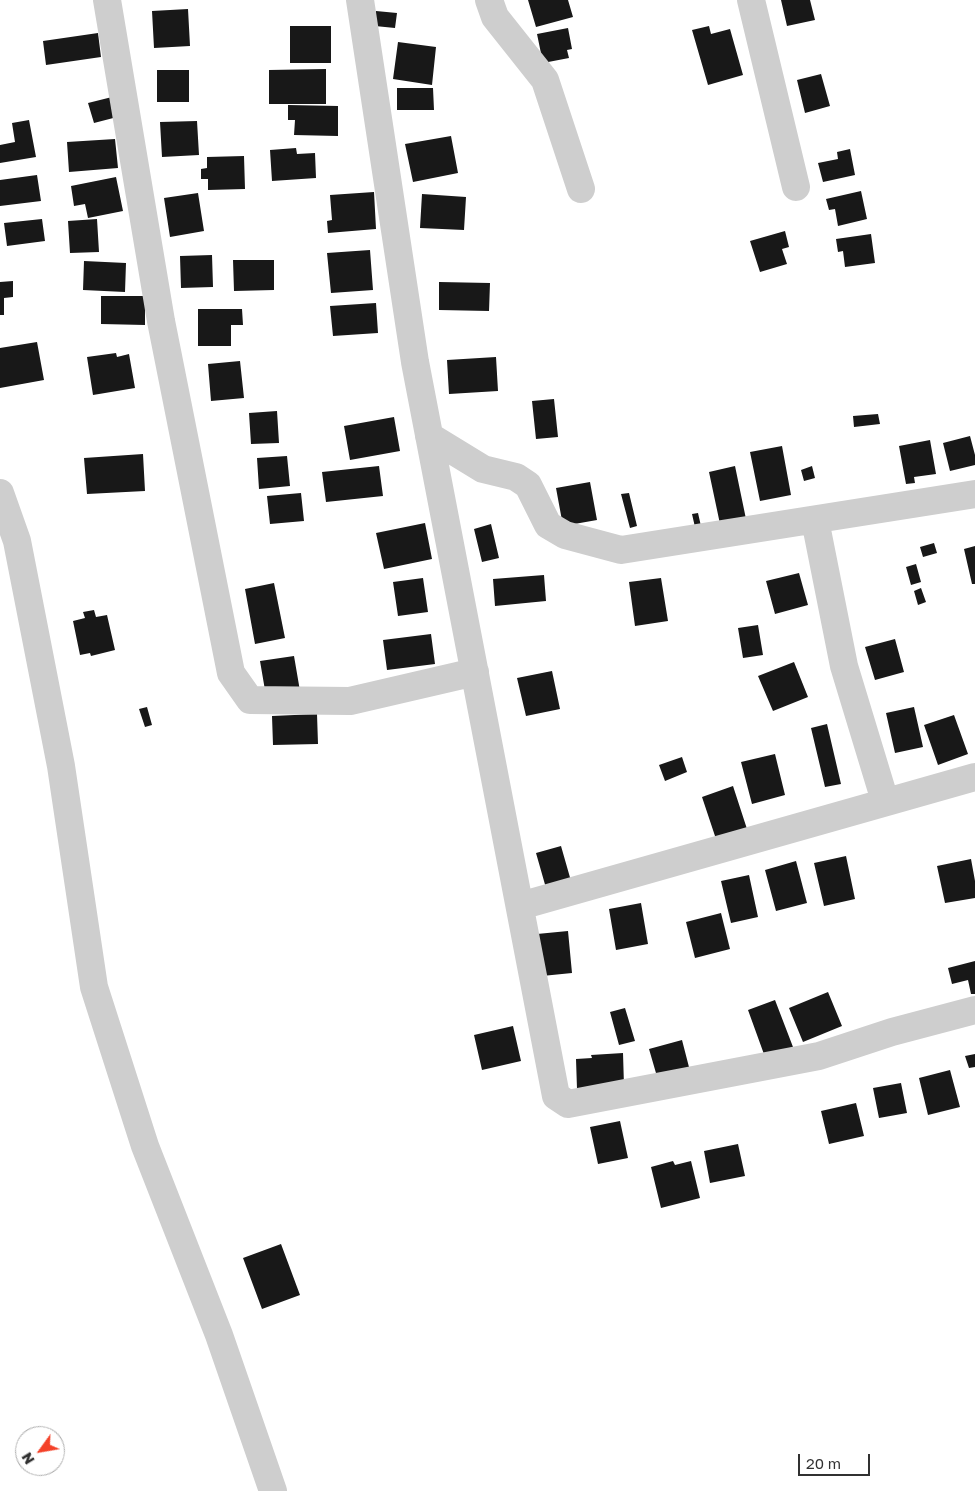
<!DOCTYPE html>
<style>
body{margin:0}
#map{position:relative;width:975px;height:1491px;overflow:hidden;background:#fff;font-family:"Golos Text",sans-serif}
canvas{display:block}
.north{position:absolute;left:15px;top:1426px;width:50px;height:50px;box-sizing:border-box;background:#fff;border:1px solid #adadad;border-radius:50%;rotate:238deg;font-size:14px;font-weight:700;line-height:20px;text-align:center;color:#313131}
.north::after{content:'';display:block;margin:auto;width:18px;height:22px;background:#f44128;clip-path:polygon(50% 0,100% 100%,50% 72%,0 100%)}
.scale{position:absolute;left:798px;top:1454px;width:72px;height:22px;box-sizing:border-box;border:2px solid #313131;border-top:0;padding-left:6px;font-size:15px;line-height:18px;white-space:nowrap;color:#313131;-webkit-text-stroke:4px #fff;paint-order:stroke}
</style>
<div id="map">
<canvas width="975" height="1491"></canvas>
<div class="north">N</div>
<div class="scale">20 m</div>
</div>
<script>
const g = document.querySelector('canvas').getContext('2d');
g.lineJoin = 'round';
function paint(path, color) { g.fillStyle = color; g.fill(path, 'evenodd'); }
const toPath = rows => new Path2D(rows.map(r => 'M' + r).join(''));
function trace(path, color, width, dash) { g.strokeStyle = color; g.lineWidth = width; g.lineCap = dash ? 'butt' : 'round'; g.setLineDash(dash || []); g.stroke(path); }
const building = toPath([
 [528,0,568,0,573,17,536,27],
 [781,0,810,0,815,20,787,26],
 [188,9,190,46,154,48,152,11],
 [376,11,397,13,395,28,375,26],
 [290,26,331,26,331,63,290,63],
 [709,26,711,34,730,29,743,75,708,85,692,30],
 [568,28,572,49,567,50,569,58,543,63,537,34],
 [98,33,101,57,46,65,43,41],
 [398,42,436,47,432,85,393,79],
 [326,69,326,104,269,104,269,70],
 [157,70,189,70,189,102,157,102],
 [821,74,830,106,805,113,797,80],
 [397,88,433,88,434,110,397,110],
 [116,96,121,116,94,123,88,103],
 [288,105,338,106,338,136,294,135,295,120,288,120],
 [29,120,36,157,0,163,0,145,15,142,12,123],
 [197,121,199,155,162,157,160,122],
 [451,136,458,173,413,182,405,144],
 [115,139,118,168,69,172,67,142],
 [296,148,297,154,315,153,316,178,272,181,270,150],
 [850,149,855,175,823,182,818,163,838,159,837,152],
 [244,156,245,189,208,190,208,179,201,179,201,169,207,168,207,157],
 [37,175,41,201,0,206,0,180],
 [116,177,123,211,88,218,85,204,74,206,71,186],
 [861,191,867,219,838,226,835,209,829,210,826,199],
 [374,192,376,229,328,233,327,221,332,220,330,195],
 [198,193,204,231,170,237,164,198],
 [422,194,466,197,464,230,420,228],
 [42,219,45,241,7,246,4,223],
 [97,219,99,252,70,253,68,221],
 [785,231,789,247,782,249,787,264,760,272,750,241],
 [871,234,875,263,845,267,843,251,838,252,836,239],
 [370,250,373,290,331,293,327,253],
 [212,255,213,287,181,288,180,256],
 [233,260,274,260,274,290,234,291],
 [84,261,126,263,125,292,83,290],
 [13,281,13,297,4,298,4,315,0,315,0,282],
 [439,282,490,283,489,311,439,310],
 [101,296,145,296,145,325,101,324],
 [376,303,378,333,333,336,330,306],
 [198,309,242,309,243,325,231,325,231,346,198,346],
 [37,342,44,380,0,388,0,348],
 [116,353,117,357,129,354,135,388,93,395,87,357],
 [496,357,498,391,449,394,447,360],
 [240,361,244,398,211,401,208,364],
 [554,399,558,437,536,439,532,401],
 [277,411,279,443,251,444,249,413],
 [878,414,880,424,854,427,853,416],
 [394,417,400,451,350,460,344,426],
 [970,436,975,455,975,465,950,471,943,443],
 [930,440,936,474,914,477,915,483,906,484,899,446],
 [782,446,791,495,760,501,750,452],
 [143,454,145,491,87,494,84,458],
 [287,456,290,486,259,489,257,458],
 [379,466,383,496,326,502,322,472],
 [735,466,746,519,720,524,709,472],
 [812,466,815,478,804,481,801,470],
 [590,482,597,520,563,526,556,488],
 [301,493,304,521,270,524,267,496],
 [629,493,637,526,630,528,621,494],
 [698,513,703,535,697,536,692,514],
 [425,523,432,559,384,569,376,533],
 [491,524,499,558,482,562,474,529],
 [934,543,937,553,923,557,920,547],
 [975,546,975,584,972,584,964,549],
 [916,564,921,582,911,585,906,567],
 [799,573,808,605,775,614,766,581],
 [544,575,546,601,495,606,493,579],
 [423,578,428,612,398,616,393,582],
 [661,578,668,621,635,626,629,582],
 [274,583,285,638,255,644,245,589],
 [921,588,926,602,918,605,914,591],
 [94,610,96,617,107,615,115,650,91,656,90,653,80,655,73,621,85,618,83,612],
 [758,625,763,655,743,658,738,628],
 [431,634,435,664,387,670,383,640],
 [895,639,904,672,875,680,865,647],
 [294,656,300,691,266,696,260,661],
 [794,662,808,697,773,711,758,676],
 [552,671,560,709,526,716,517,678],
 [147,707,152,725,145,727,139,709],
 [914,707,923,747,895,753,886,713],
 [317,714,318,744,273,745,272,716],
 [954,715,968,754,938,765,924,725],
 [827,724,841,784,825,787,811,728],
 [775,754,785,795,752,804,741,762],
 [682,757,687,772,665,781,659,765],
 [733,786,747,829,716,839,702,797],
 [561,846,571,881,546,888,536,853],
 [846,856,855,899,824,906,814,863],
 [971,859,975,881,975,898,945,903,937,866],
 [796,861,807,903,776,911,765,870],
 [749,875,758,917,731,923,721,881],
 [641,903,648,944,616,950,609,909],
 [721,913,730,949,695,958,686,922],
 [568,931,572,973,542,976,537,934],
 [975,961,975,994,971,994,968,980,952,984,948,968],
 [828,992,842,1026,803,1042,789,1008],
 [775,1000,793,1047,765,1057,748,1010],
 [625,1008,635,1041,619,1045,610,1012],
 [513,1026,521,1061,482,1070,474,1035],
 [682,1040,690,1071,658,1080,649,1049],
 [623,1053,624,1086,577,1089,576,1059,592,1058,591,1055],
 [975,1054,975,1067,969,1068,965,1056],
 [950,1070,960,1107,928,1115,919,1078],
 [901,1083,907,1113,879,1118,873,1088],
 [856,1103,864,1136,829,1144,821,1111],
 [620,1121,628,1158,598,1164,590,1127],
 [738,1144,745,1176,710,1183,704,1151],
 [673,1161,675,1165,691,1161,700,1198,661,1208,651,1167],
 [281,1244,300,1295,262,1309,243,1258]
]);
const minor = toPath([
 [107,0,161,321,231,673,250,700,350,701,475,672],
 [360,0,415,362,556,1096,568,1104,819,1056,892,1032,975,1010],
 [489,0,495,17,545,80,581,189],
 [751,0,796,187],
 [429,436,483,469,516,477,528,485,548,525,565,535,621,550,975,494],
 [0,493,17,541,61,766,94,987,145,1146,219,1335,273,1491],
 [815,520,844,666,885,801],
 [520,906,975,777]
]);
paint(building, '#181818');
trace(minor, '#cecece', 28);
</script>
